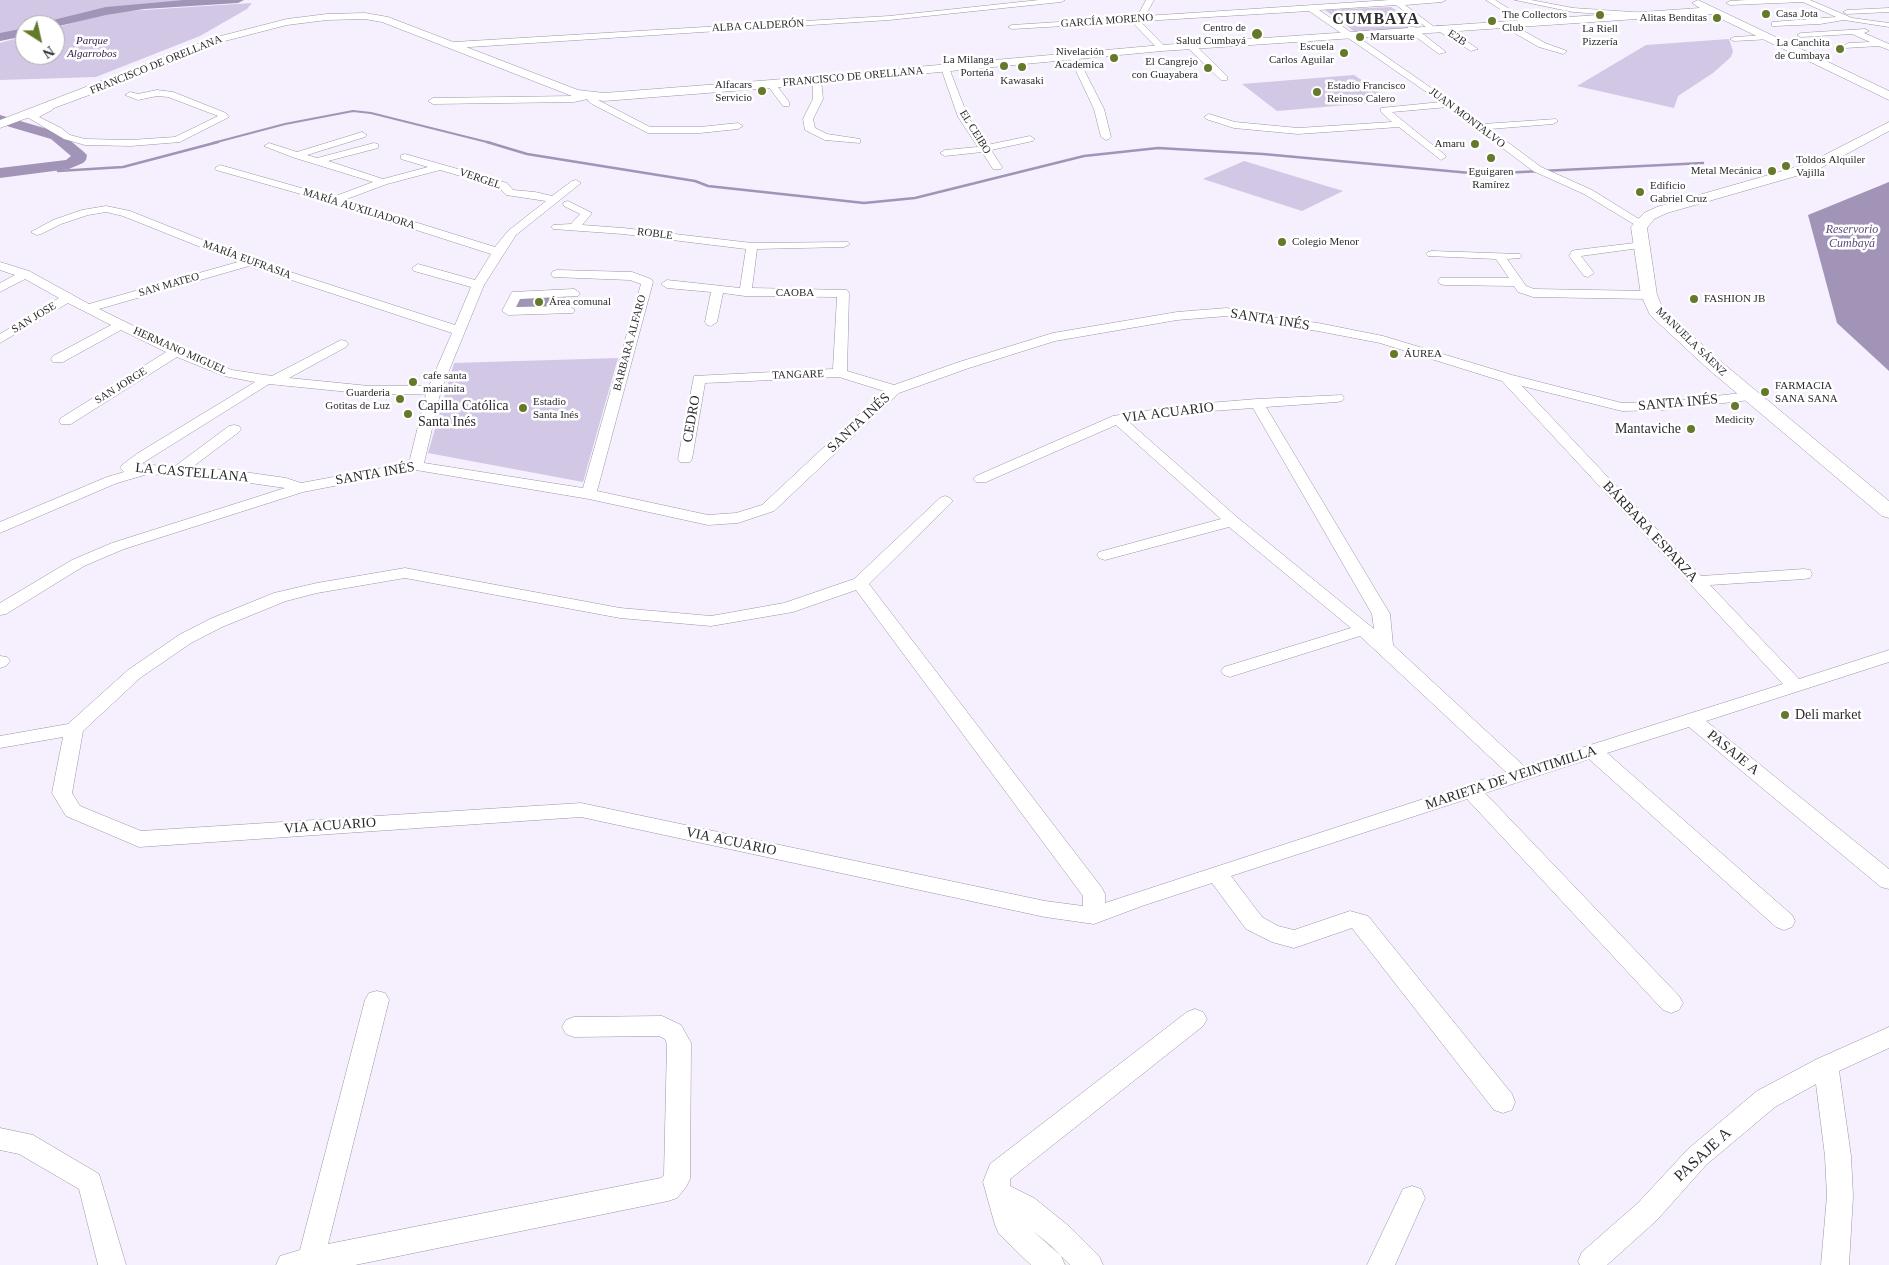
<!DOCTYPE html>
<meta charset="utf-8">
<style>
body{margin:0}
#map{position:relative;width:1889px;height:1265px;overflow:hidden;background:#f5effe;font-family:Georgia,serif}
canvas{display:block}
.north{position:absolute;left:15px;top:15px;width:50px;height:50px;box-sizing:border-box;background:#fff;border:1px solid #abaaac;border-radius:50%;rotate:145deg;font-size:14px;font-weight:700;line-height:20px;text-align:center;color:#2c2a2f}
.north::after{content:'';display:block;margin:auto;width:18px;height:22px;background:#647929;clip-path:polygon(50% 0,100% 100%,50% 72%,0 100%)}
</style>
<div id="map">
<canvas width="1889" height="1265"></canvas>
<div class="north">N</div>
</div>
<script>
const g = document.querySelector('canvas').getContext('2d');
g.lineJoin = 'round';
function paint(path, color) { g.fillStyle = color; g.fill(path, 'evenodd'); }
const toPath = rows => new Path2D(rows.map(r => 'M' + r).join(''));
function trace(path, color, width, dash) { g.strokeStyle = color; g.lineWidth = width; g.lineCap = dash ? 'butt' : 'round'; g.setLineDash(dash || []); g.stroke(path); }
function label(font, color, halo, rows, align = 'center') {
  g.font = font + ' Georgia,serif'; g.lineWidth = 5; g.setLineDash([]); g.textBaseline = 'middle'; g.strokeStyle = halo; g.fillStyle = color; for (const [text, x, y, turn = 0] of rows) {
    g.save(); g.translate(x, y); g.rotate((+turn || 0) * Math.PI / 180); g.textAlign = isNaN(turn) ? turn : align; if (halo) g.strokeText(text, 0, 0); g.fillText(text, 0, 0); g.restore();
  }
}
const green = toPath([
 [0,0,215,0,106,11,49,25,25,25,25,32,0,37],
 [252,3,247,9,200,36,96,77,0,80,0,43,25,36,25,55,55,55,55,28,97,16,128,11],
 [1391,7,1423,28,1355,32,1325,10],
 [1729,39,1733,51,1731,57,1713,73,1678,96,1674,108,1577,86,1646,45],
 [1354,75,1393,101,1277,111,1242,84],
 [1244,161,1343,191,1302,211,1203,179],
 [618,358,583,482,428,453,454,363]
]);
const water = toPath([
 [1889,182,1889,371,1837,323,1808,215],
 [566,296,561,307,511,310,516,297]
]);
const streamFar1 = toPath([
 [213,143,285,124,353,111,371,113,491,143]
]);
const stream = toPath([
 [487,142,527,154,695,181,708,186,864,203,915,198,1084,156,1158,148,1263,154,1481,174,1703,163],
 [58,171,123,167,218,142]
]);
const river = toPath([
 [184,0,244,0,238,3,144,9,106,15,55,27,55,25,43,25,45,22,106,7,184,0],
 [25,28,25,36,0,41,0,33,25,28],
 [0,115,61,133,84,152,87,155,86,160,83,163,69,169,0,178,0,168,66,160,71,156,51,139,0,124,0,115]
]);
const street = toPath([
 [1039,0,1065,0,1061,2,889,20,454,48,450,45,454,42,889,16,1039,0],
 [1146,0,1154,0,1145,16,1390,0,1446,0,1442,2,1405,5,1433,26,1434,28,1430,30,1396,5,1319,10,1483,124,1556,119,1558,121,1553,124,1490,129,1541,167,1592,190,1647,224,1641,227,1637,226,1584,194,1533,171,1448,107,1392,112,1445,155,1446,157,1441,160,1399,127,1298,134,1234,128,1206,119,1204,117,1209,114,1235,122,1298,128,1392,122,1381,112,1381,108,1441,102,1309,11,1143,21,1142,23,1166,48,1162,51,1159,50,1135,25,1135,22,1012,29,1008,27,1012,25,1137,17,1146,0],
 [1486,0,1495,0,1532,23,1525,25,1486,0],
 [1515,0,1531,0,1573,8,1647,13,1651,15,1647,17,1573,12,1515,0],
 [1747,0,1810,0,1852,18,1889,23,1889,27,1844,20,1820,24,1775,26,1772,26,1772,22,1836,17,1803,2,1730,5,1726,3,1730,1,1747,0],
 [1889,8,1889,12,1847,14,1843,12,1847,10,1889,8],
 [1502,22,1508,22,1545,43,1567,51,1563,54,1539,47,1502,26,1502,22],
 [1437,26,1443,26,1478,49,1471,51,1437,30,1437,26],
 [1408,27,1414,27,1446,52,1439,54,1408,31,1408,27],
 [1865,29,1869,31,1864,33,1889,44,1889,50,1879,46,1845,48,1844,46,1848,43,1870,42,1852,34,1801,37,1797,35,1801,33,1865,29],
 [1768,35,1772,37,1771,39,1734,41,1730,39,1734,37,1768,35],
 [1187,43,1193,43,1227,76,1227,80,1221,80,1187,47,1187,43],
 [1070,54,1077,56,1104,109,1111,137,1109,139,1106,140,1101,137,1094,109,1069,56,1070,54],
 [945,65,949,68,968,117,987,145,1030,136,1035,139,1033,141,991,150,1002,167,1001,169,993,169,982,152,945,156,940,153,945,150,978,147,958,117,941,68,945,65],
 [817,77,821,80,823,99,813,119,815,128,827,134,860,139,860,143,825,140,805,130,803,119,813,99,813,80,817,77],
 [771,81,774,82,789,102,789,106,783,106,768,86,768,82,771,81],
 [157,90,173,92,226,113,229,117,180,142,131,146,85,145,64,139,27,117,50,102,55,105,52,110,39,117,61,128,70,135,85,139,131,140,175,137,218,116,168,97,157,96,138,100,125,95,130,92,138,94,157,90],
 [588,93,598,95,598,100,650,127,700,127,738,123,743,126,738,129,700,133,648,133,592,104,587,100,588,99,574,102,433,104,428,101,433,98,574,96,588,93],
 [362,132,367,135,365,137,307,155,317,158,374,143,378,144,378,148,328,161,383,179,428,167,401,159,401,155,405,154,507,183,513,190,535,192,552,196,572,181,576,180,581,183,516,235,484,285,441,390,424,463,583,488,641,284,630,280,553,277,551,274,553,271,557,270,632,272,651,279,653,282,597,491,708,515,736,513,762,505,884,391,839,377,705,383,692,459,690,462,680,462,678,459,694,376,833,369,837,297,745,296,723,293,717,322,711,326,707,325,705,322,711,292,667,288,661,284,667,280,740,288,746,249,623,234,553,229,551,227,553,225,571,224,580,214,564,206,563,204,564,202,568,201,592,213,582,225,623,228,752,243,848,242,850,244,844,247,757,249,752,288,847,290,849,293,847,371,894,385,959,362,1053,333,1177,312,1227,308,1262,316,1318,323,1383,336,1512,375,1622,403,1663,402,1750,392,1755,393,1757,396,1750,400,1663,410,1622,411,1522,386,1701,576,1804,569,1810,570,1812,574,1810,578,1804,579,1710,585,1799,679,1889,650,1889,662,1706,721,1889,869,1889,889,1881,887,1689,727,1607,753,1792,915,1795,921,1792,927,1784,930,1776,927,1589,759,1485,793,1679,996,1683,1003,1679,1010,1671,1013,1663,1010,1467,799,1231,876,1262,917,1278,926,1294,930,1350,911,1368,916,1512,1094,1515,1102,1512,1110,1503,1113,1494,1110,1352,928,1294,948,1272,942,1246,929,1212,883,1142,906,1094,924,1045,917,581,817,139,847,66,816,52,793,63,737,0,748,0,736,68,724,128,670,179,635,210,619,274,593,317,583,405,568,620,608,711,616,784,603,854,579,940,498,945,496,950,498,953,501,950,504,869,584,1102,888,1105,894,1105,903,1506,772,1360,636,1236,675,1230,677,1224,675,1221,671,1224,667,1351,628,1229,527,1105,560,1099,558,1097,555,1099,552,1221,519,1116,425,986,482,976,482,973,479,976,476,1113,416,1184,405,1257,399,1342,395,1344,398,1342,401,1337,402,1266,407,1390,614,1393,645,1524,766,1783,684,1502,381,1380,343,1318,331,1262,324,1227,316,1177,320,1055,341,969,368,899,393,774,511,738,523,708,525,589,499,416,470,303,492,124,549,84,566,6,614,0,615,0,603,72,560,112,543,285,488,230,480,148,474,117,483,0,533,0,522,107,477,124,472,120,468,122,465,138,453,255,382,224,376,177,357,71,424,61,424,59,421,61,418,166,352,121,330,63,362,53,362,51,359,53,356,111,325,68,303,0,343,0,334,59,298,25,279,0,292,0,283,15,275,0,270,0,262,29,271,89,304,238,262,123,216,106,212,88,215,61,224,41,234,37,235,31,232,53,220,82,210,106,206,130,211,253,260,455,325,471,287,414,271,412,268,418,264,475,280,491,254,329,202,216,170,215,168,220,165,333,197,373,182,292,157,264,146,269,143,297,152,362,132],
 [440,170,499,187,506,195,546,201,508,231,495,247,344,200,387,184,440,170],
 [249,266,452,333,429,386,369,386,289,378,346,347,348,344,346,341,341,340,272,376,232,370,181,349,99,309,249,266],
 [269,384,369,394,426,394,409,463,301,483,286,478,230,470,191,468,239,432,241,429,239,426,234,425,229,426,174,467,141,464,269,384],
 [1253,408,1372,614,1374,629,1238,518,1129,422,1184,413,1253,408],
 [405,578,620,618,711,626,793,612,856,590,1083,896,1083,906,1045,901,581,803,141,831,80,806,72,793,83,731,140,678,191,643,222,627,286,601,317,593,405,578],
 [1643,242,1647,243,1649,245,1647,247,1581,256,1594,273,1588,277,1584,276,1569,256,1572,251,1576,250,1643,242],
 [1432,251,1520,254,1522,256,1520,258,1507,259,1526,286,1534,289,1649,291,1655,295,1649,299,1533,297,1518,292,1514,286,1444,285,1440,284,1438,281,1440,278,1509,278,1496,259,1428,256,1426,254,1428,252,1432,251],
 [574,289,580,293,578,296,520,299,516,307,569,306,575,310,573,313,508,315,502,311,512,292,574,289],
 [0,656,7,657,10,661,6,666,0,668,0,656],
 [377,991,385,993,389,1000,328,1244,661,1178,664,1175,667,1044,665,1039,659,1036,574,1037,566,1034,562,1027,566,1020,574,1017,662,1016,681,1025,691,1043,690,1179,686,1187,677,1198,668,1201,355,1265,276,1265,280,1256,300,1250,365,1000,369,993,377,991],
 [1195,1009,1203,1012,1207,1019,1203,1026,1010,1179,1010,1186,1034,1198,1070,1227,1099,1256,1103,1265,1070,1265,1050,1245,1032,1230,1061,1256,1065,1265,1031,1265,999,1234,995,1225,983,1182,990,1164,1187,1012,1195,1009],
 [1889,1027,1889,1048,1839,1071,1851,1156,1853,1196,1849,1265,1821,1265,1827,1196,1825,1156,1816,1084,1775,1107,1706,1165,1657,1220,1607,1265,1580,1265,1578,1261,1582,1252,1639,1202,1688,1149,1757,1091,1817,1059,1889,1027],
 [0,1128,33,1135,99,1174,126,1265,98,1265,79,1189,19,1154,0,1150,0,1128],
 [1412,1186,1421,1189,1425,1198,1395,1265,1367,1265,1403,1189,1412,1186]
]);
const secondary = toPath([
 [1698,0,1889,91,1889,100,1711,14,1162,51,771,88,604,101,572,96,382,22,365,19,327,20,287,25,221,42,127,81,0,128,0,120,213,38,287,19,327,14,365,13,388,17,578,90,604,93,771,80,1162,45,1700,8,1692,3,1698,0],
 [1889,122,1889,131,1817,170,1667,213,1654,219,1647,228,1657,295,1663,309,1719,360,1889,501,1889,518,1882,516,1707,368,1650,315,1641,295,1631,227,1644,213,1657,207,1807,164,1889,122]
]);
const markers = [
 [1766,14,5,"#647929"],
 [1600,15,5,"#647929"],
 [1717,18,5,"#647929"],
 [1492,21,5,"#647929"],
 [1257,34,6,"#647929"],
 [1360,37,5,"#647929"],
 [1840,49,5,"#647929"],
 [1344,53,5,"#647929"],
 [1114,58,5,"#647929"],
 [1004,66,5,"#647929"],
 [1022,67,5,"#647929"],
 [1208,68,5,"#647929"],
 [762,91,5,"#647929"],
 [1317,92,5,"#647929"],
 [1475,144,5,"#647929"],
 [1491,158,5,"#647929"],
 [1786,166,5,"#647929"],
 [1772,171,5,"#647929"],
 [1640,192,5,"#647929"],
 [1282,242,5,"#647929"],
 [1694,299,5,"#647929"],
 [539,302,5,"#647929"],
 [1394,354,5,"#647929"],
 [413,382,5,"#647929"],
 [1765,392,5,"#647929"],
 [400,399,5,"#647929"],
 [1735,406,5,"#647929"],
 [523,408,5,"#647929"],
 [408,414,5,"#647929"],
 [1691,429,5,"#647929"],
 [1785,715,5,"#647929"]
];
const farPoinames = [
 ["Casa Jota",1776,14],
 ["The Collectors",1502,15],
 ["Club",1502,28],
 ["Alitas Benditas",1707,18,"right"],
 ["Centro de",1246,28,"right"],
 ["Salud Cumbayá",1246,41,"right"],
 ["La Riell",1600,29,"center"],
 ["Pizzería",1600,42,"center"],
 ["Marsuarte",1370,37],
 ["La Canchita",1830,43,"right"],
 ["de Cumbaya",1830,56,"right"],
 ["Escuela",1334,47,"right"],
 ["Carlos Aguilar",1334,60,"right"],
 ["Nivelación",1104,52,"right"],
 ["Academica",1104,65,"right"],
 ["La Milanga",994,60,"right"],
 ["Porteńa",994,73,"right"],
 ["El Cangrejo",1198,62,"right"],
 ["con Guayabera",1198,75,"right"],
 ["Kawasaki",1022,81,"center"],
 ["Alfacars",752,85,"right"],
 ["Servicio",752,98,"right"],
 ["Estadio Francisco",1327,86],
 ["Reinoso Calero",1327,99],
 ["Amaru",1465,144,"right"],
 ["Toldos Alquiler",1796,160],
 ["Vajilla",1796,173],
 ["Metal Mecánica",1762,171,"right"],
 ["Eguigaren",1491,172,"center"],
 ["Ramírez",1491,185,"center"],
 ["Edificio",1650,186],
 ["Gabriel Cruz",1650,199],
 ["Colegio Menor",1292,242],
 ["FASHION JB",1704,299],
 ["Área comunal",549,302],
 ["ÁUREA",1404,354],
 ["cafe santa",423,376],
 ["marianita",423,389],
 ["FARMACIA",1775,386],
 ["SANA SANA",1775,399],
 ["Guarderia",390,393,"right"],
 ["Gotitas de Luz",390,406,"right"],
 ["Estadio",533,402],
 ["Santa Inés",533,415],
 ["Medicity",1735,420,"center"]
];
const farStreetnames = [
 ["GARCÍA MORENO",1107,21,-4],
 ["ALBA CALDERÓN",758,26,-3],
 ["E2B",1457,38,33],
 ["FRANCISCO DE ORELLANA",156,65,-22],
 ["FRANCISCO DE ORELLANA",853,77,-5],
 ["JUAN MONTALVO",1467,118,37],
 ["EL CEIBO",975,132,58],
 ["VERGEL",480,179,19],
 ["MARÍA AUXILIADORA",359,209,17],
 ["ROBLE",655,234,7],
 ["MARÍA EUFRASIA",247,260,20],
 ["SAN MATEO",169,285,-16],
 ["CAOBA",795,293],
 ["SAN JOSE",34,318,-31],
 ["MANUELA SÁENZ",1691,342,44],
 ["BARBARA ALFARO",630,343,-75],
 ["HERMANO MIGUEL",180,351,24],
 ["TANGARE",798,375,-2],
 ["SAN JORGE",121,386,-32]
];
const farParknames = [
 ["Parque",92,41],
 ["Algarrobos",92,54]
];
const farWaternames = [
 ["Reservorio",1852,230],
 ["Cumbayá",1852,244]
];
const streetNames = [
 ["SANTA INÉS",1270,320,9],
 ["SANTA INÉS",1678,403,-5],
 ["VIA ACUARIO",1168,413,-7],
 ["CEDRO",692,419,-80],
 ["SANTA INÉS",859,423,-43],
 ["LA CASTELLANA",192,473,5],
 ["SANTA INÉS",375,474,-10],
 ["BÁRBARA ESPARZA",1650,532,47],
 ["PASAJE A",1733,753,39],
 ["MARIETA DE VEINTIMILLA",1511,778,-18],
 ["VIA ACUARIO",330,826,-4],
 ["VIA ACUARIO",731,842,12]
];
const poiNames = [
 ["Capilla Católica",418,406],
 ["Santa Inés",418,422],
 ["Mantaviche",1681,429,"right"],
 ["Deli market",1795,715]
];
const farDistrictnames = [
 ["CUMBAYA",1376,20]
];
const nearStreetnames = [
 ["PASAJE A",1703,1155,-43]
];
paint(green, '#d3c7e6');
paint(water, '#a294b7');
trace(streamFar1, '#a294b7', 2);
trace(stream, '#a294b7', 2.5);
paint(river, '#a294b7');
trace(street, '#9b96a3', 1);
trace(secondary, '#9b96a3', 1);
paint(street, '#fff');
paint(secondary, '#fff');
for (const [x, y, r, color] of markers) { const dot = new Path2D(); dot.arc(x, y, r, 0, 2 * Math.PI); g.fillStyle = color; g.fill(dot); trace(dot, '#fff', 2); }
label('11px', '#2c2a2f', '#fff', farPoinames, 'left');
label('11px', '#2c2a2f', '#fff', farStreetnames);
label('italic 11px', '#311c4a', '#fff', farParknames);
label('italic 12px', '#604a7c', '#fff', farWaternames);
label('14px', '#2c2a2f', '#fff', streetNames);
label('14px', '#2c2a2f', '#fff', poiNames, 'left');
g.letterSpacing = '1px';
label('bold 16px', '#2c2a2f', '#fff', farDistrictnames);
g.letterSpacing = '0px';
label('16px', '#2c2a2f', '#fff', nearStreetnames);
</script>
